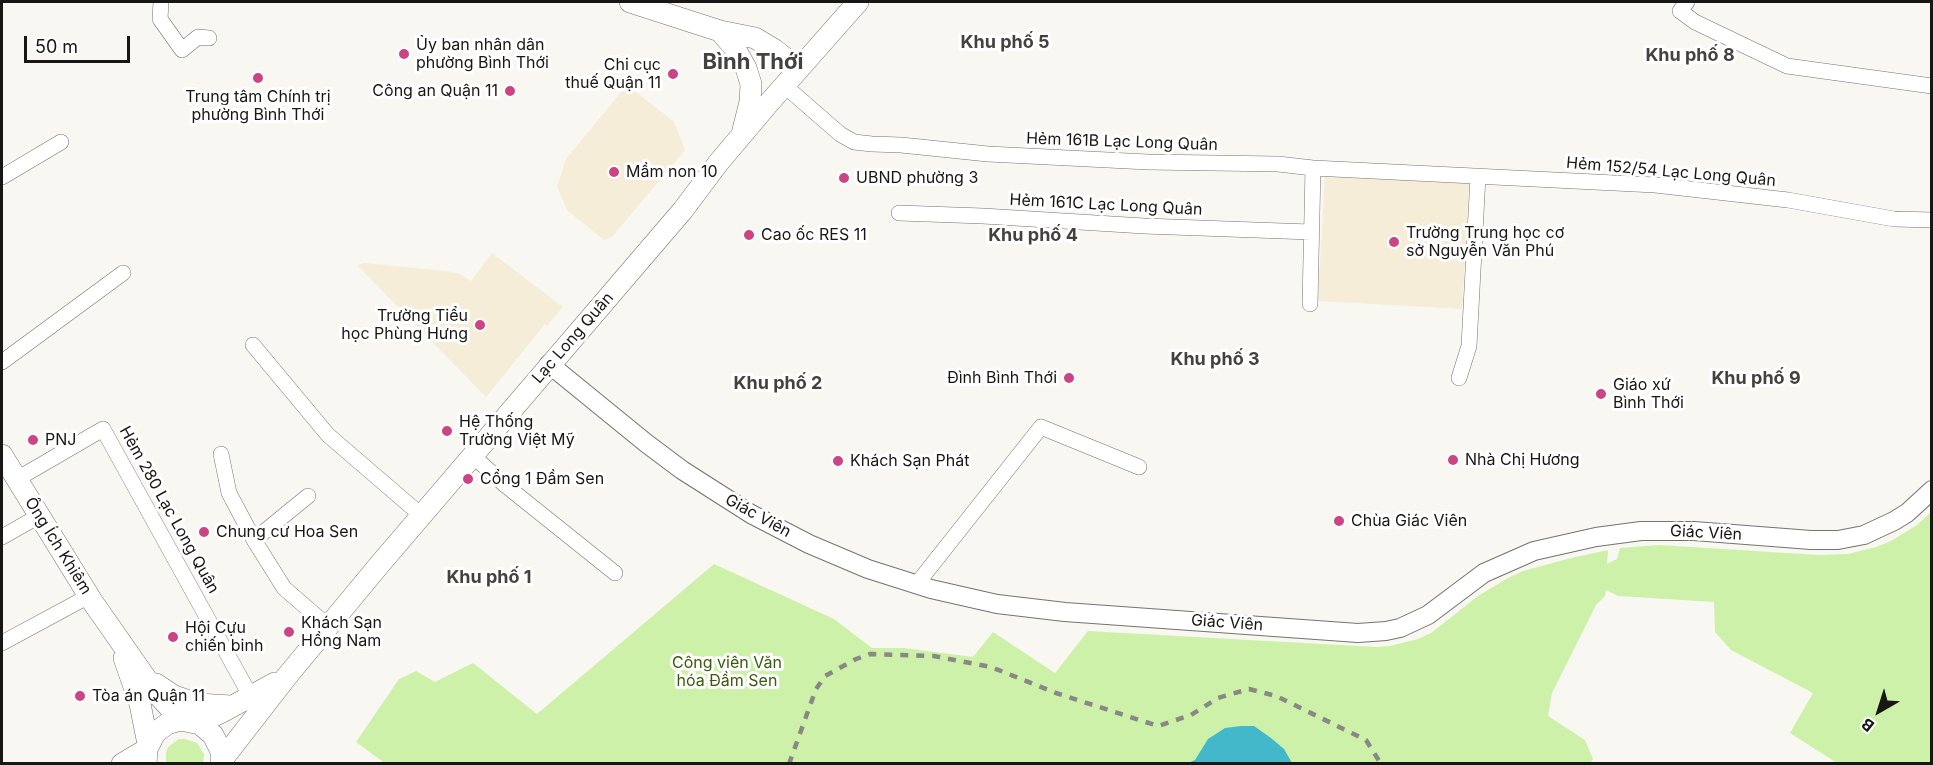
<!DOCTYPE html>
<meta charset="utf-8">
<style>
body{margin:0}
#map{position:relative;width:1933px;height:765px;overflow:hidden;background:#f9f7f2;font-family:Inter,sans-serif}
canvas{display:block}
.frame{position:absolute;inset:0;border:3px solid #181715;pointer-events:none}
.north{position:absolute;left:1849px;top:681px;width:60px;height:60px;-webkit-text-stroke:4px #fff;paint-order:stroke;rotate:219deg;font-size:16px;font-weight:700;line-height:24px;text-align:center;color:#181715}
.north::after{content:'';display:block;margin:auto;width:21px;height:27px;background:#181715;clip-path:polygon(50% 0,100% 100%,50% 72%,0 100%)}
.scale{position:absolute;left:24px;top:36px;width:106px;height:27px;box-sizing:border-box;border:3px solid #181715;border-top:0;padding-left:8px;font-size:18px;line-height:21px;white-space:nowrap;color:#181715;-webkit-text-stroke:4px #fff;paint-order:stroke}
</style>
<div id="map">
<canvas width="1933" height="765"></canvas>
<div class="frame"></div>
<div class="north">B</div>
<div class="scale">50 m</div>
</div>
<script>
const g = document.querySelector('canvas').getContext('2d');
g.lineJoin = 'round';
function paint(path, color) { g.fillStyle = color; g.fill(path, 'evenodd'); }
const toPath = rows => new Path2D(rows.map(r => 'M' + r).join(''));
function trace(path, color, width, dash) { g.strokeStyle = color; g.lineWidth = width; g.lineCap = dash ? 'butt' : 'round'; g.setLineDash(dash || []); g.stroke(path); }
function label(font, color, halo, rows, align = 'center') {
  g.font = font + ' Inter,sans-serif'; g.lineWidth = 6; g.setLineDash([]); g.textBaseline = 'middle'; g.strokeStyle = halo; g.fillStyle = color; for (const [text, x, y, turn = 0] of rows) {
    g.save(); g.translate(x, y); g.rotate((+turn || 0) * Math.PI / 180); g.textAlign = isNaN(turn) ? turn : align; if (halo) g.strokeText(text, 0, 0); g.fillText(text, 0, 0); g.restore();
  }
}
const education = toPath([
 [627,85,674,122,685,150,612,237,604,240,567,210,557,186,566,159],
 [1325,174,1469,183,1462,309,1318,301],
 [492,253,563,307,547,326,545,324,486,397,357,265,364,263,447,271,460,274,471,281]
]);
const green = toPath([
 [1931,512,1931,763,1837,763,1790,733,1813,693,1731,650,1715,632,1714,602,1618,596,1606,590,1605,596,1596,605,1552,693,1548,716,1585,740,1593,759,1590,763,386,764,356,742,399,679,416,671,435,682,473,663,537,714,714,564,834,619,872,648,904,648,973,657,993,632,1055,673,1088,631,1376,647,1390,646,1418,639,1431,633,1478,596,1508,578,1523,571,1571,558,1608,550,1607,564,1617,559,1620,548,1659,545,1819,555,1848,554,1876,547,1891,541,1917,525],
 [179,739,185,739,197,743,204,754,203,763,166,763,166,753,168,747]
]);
const water = toPath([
 [1241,726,1254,726,1271,738,1284,749,1292,763,1188,763,1195,760,1208,739,1225,728]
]);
const minor = toPath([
 [161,2,160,19,182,50,198,37,209,38],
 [1687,2,1680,11,1695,22,1787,66,1932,86],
 [785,86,840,134,854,142,872,144,901,145,988,154,1148,162,1278,164,1313,168,1655,185,1788,200,1894,219,1932,220],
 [2,177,61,142],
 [899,213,983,216,1144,226,1311,232],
 [1310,304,1313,168],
 [253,345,328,435,421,515],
 [2,362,123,273],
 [1459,378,1469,346,1478,176],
 [221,454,229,493,254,540,284,588,329,627],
 [472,455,505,485,615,573],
 [17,479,103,429,251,697],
 [2,537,39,516],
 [254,540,308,496],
 [916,585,1041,427,1139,467],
 [2,643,89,596]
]);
const tertiary = toPath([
 [549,364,646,443,682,470,751,514,809,544,868,569,931,589,997,604,1065,612,1358,633,1386,631,1400,628,1428,615,1484,573,1534,551,1596,537,1641,531,1694,531,1811,540,1838,540,1864,535,1894,521,1907,513,1932,490]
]);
const secondary = toPath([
 [630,2,720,31,755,38,775,50,799,69],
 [720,31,736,50,746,68,751,84,750,102,743,130],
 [2,455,92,601,157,694,181,720],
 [124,658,140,704,148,744],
 [156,684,174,696,198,704,231,706],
 [193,722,205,720,222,712,275,683],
 [222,760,288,675,380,564,683,210,719,162,768,104,858,2],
 [122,764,147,749],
 [146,764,147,749,155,733,167,724,181,720,200,724,213,735,221,751,221,764]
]);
const rail = toPath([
 [789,764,816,689,825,676,856,659,870,654,934,656,991,667,1056,693,1158,726,1191,715,1218,698,1249,689,1276,696,1366,740,1381,764]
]);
const markers = [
 [404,54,6,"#cb4483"],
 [673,74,6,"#cb4483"],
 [258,78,6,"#cb4483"],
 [510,91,6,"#cb4483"],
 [614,172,6,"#cb4483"],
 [844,178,6,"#cb4483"],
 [749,235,6,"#cb4483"],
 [1394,242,6,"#cb4483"],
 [480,325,6,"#cb4483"],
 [1069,378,6,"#cb4483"],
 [1601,394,6,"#cb4483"],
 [447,431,6,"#cb4483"],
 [33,440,6,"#cb4483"],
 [1453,460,6,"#cb4483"],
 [838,461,6,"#cb4483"],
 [468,479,6,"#cb4483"],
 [1339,521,6,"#cb4483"],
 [204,532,6,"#cb4483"],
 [289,632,6,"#cb4483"],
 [173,637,6,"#cb4483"],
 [80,696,6,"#cb4483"]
];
const poiNames = [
 ["Ủy ban nhân dân",416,45],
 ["phường Bình Thới",416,63],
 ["Chi cục",661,65,"right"],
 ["thuế Quận 11",661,83,"right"],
 ["Công an Quận 11",498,91,"right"],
 ["Trung tâm Chính trị",258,97,"center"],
 ["phường Bình Thới",258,115,"center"],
 ["Mầm non 10",626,172],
 ["UBND phường 3",856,178],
 ["Trường Trung học cơ",1406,233],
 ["sở Nguyễn Văn Phú",1406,251],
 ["Cao ốc RES 11",761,235],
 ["Trường Tiểu",468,316,"right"],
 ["học Phùng Hưng",468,334,"right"],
 ["Đình Bình Thới",1057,378,"right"],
 ["Giáo xứ",1613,385],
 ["Bình Thới",1613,403],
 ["Hệ Thống",459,422],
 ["Trường Việt Mỹ",459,440],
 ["PNJ",45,440],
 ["Nhà Chị Hương",1465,460],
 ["Khách Sạn Phát",850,461],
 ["Cổng 1 Đầm Sen",480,479],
 ["Chùa Giác Viên",1351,521],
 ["Chung cư Hoa Sen",216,532],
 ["Khách Sạn",301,623],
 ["Hồng Nam",301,641],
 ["Hội Cựu",185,628],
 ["chiến binh",185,646],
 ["Tòa án Quận 11",92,696]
];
const streetNames = [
 ["Hẻm 161B Lạc Long Quân",1122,142,2],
 ["Hẻm 152/54 Lạc Long Quân",1671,172,5],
 ["Hẻm 161C Lạc Long Quân",1106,205,3],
 ["Lạc Long Quân",573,338,-49],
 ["Hẻm 280 Lạc Long Quân",169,510,61],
 ["Giác Viên",758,516,29],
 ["Giác Viên",1706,533,3],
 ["Ông Ích Khiêm",58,546,58],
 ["Giác Viên",1227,623,4]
];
const parkNames = [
 ["Công viên Văn",727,663],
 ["hóa Đầm Sen",727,681]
];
const neighbourhoodNames = [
 ["Khu phố 5",1005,43],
 ["Khu phố 8",1690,56],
 ["Khu phố 4",1033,236],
 ["Khu phố 3",1215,360],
 ["Khu phố 9",1756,379],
 ["Khu phố 2",778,384],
 ["Khu phố 1",489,578]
];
const districtNames = [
 ["Bình Thới",753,62]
];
paint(education, '#f5edd7');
paint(green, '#cdf1a9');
paint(water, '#42b8ca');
trace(minor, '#75736f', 16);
trace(tertiary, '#75736f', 20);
trace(secondary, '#75736f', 22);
trace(minor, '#fff', 15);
trace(tertiary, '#fff', 18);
trace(secondary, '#fff', 21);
trace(rail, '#898884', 4.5, [8, 8]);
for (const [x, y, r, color] of markers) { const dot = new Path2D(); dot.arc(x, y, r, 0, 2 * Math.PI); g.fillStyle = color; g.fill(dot); trace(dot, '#fff', 2); }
label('16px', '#181715', '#fff', poiNames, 'left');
label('16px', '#181715', '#fff', streetNames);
label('16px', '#3b5a0a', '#fff', parkNames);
label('bold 18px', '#44423f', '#fff', neighbourhoodNames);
label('bold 22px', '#44423f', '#fff', districtNames);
</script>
